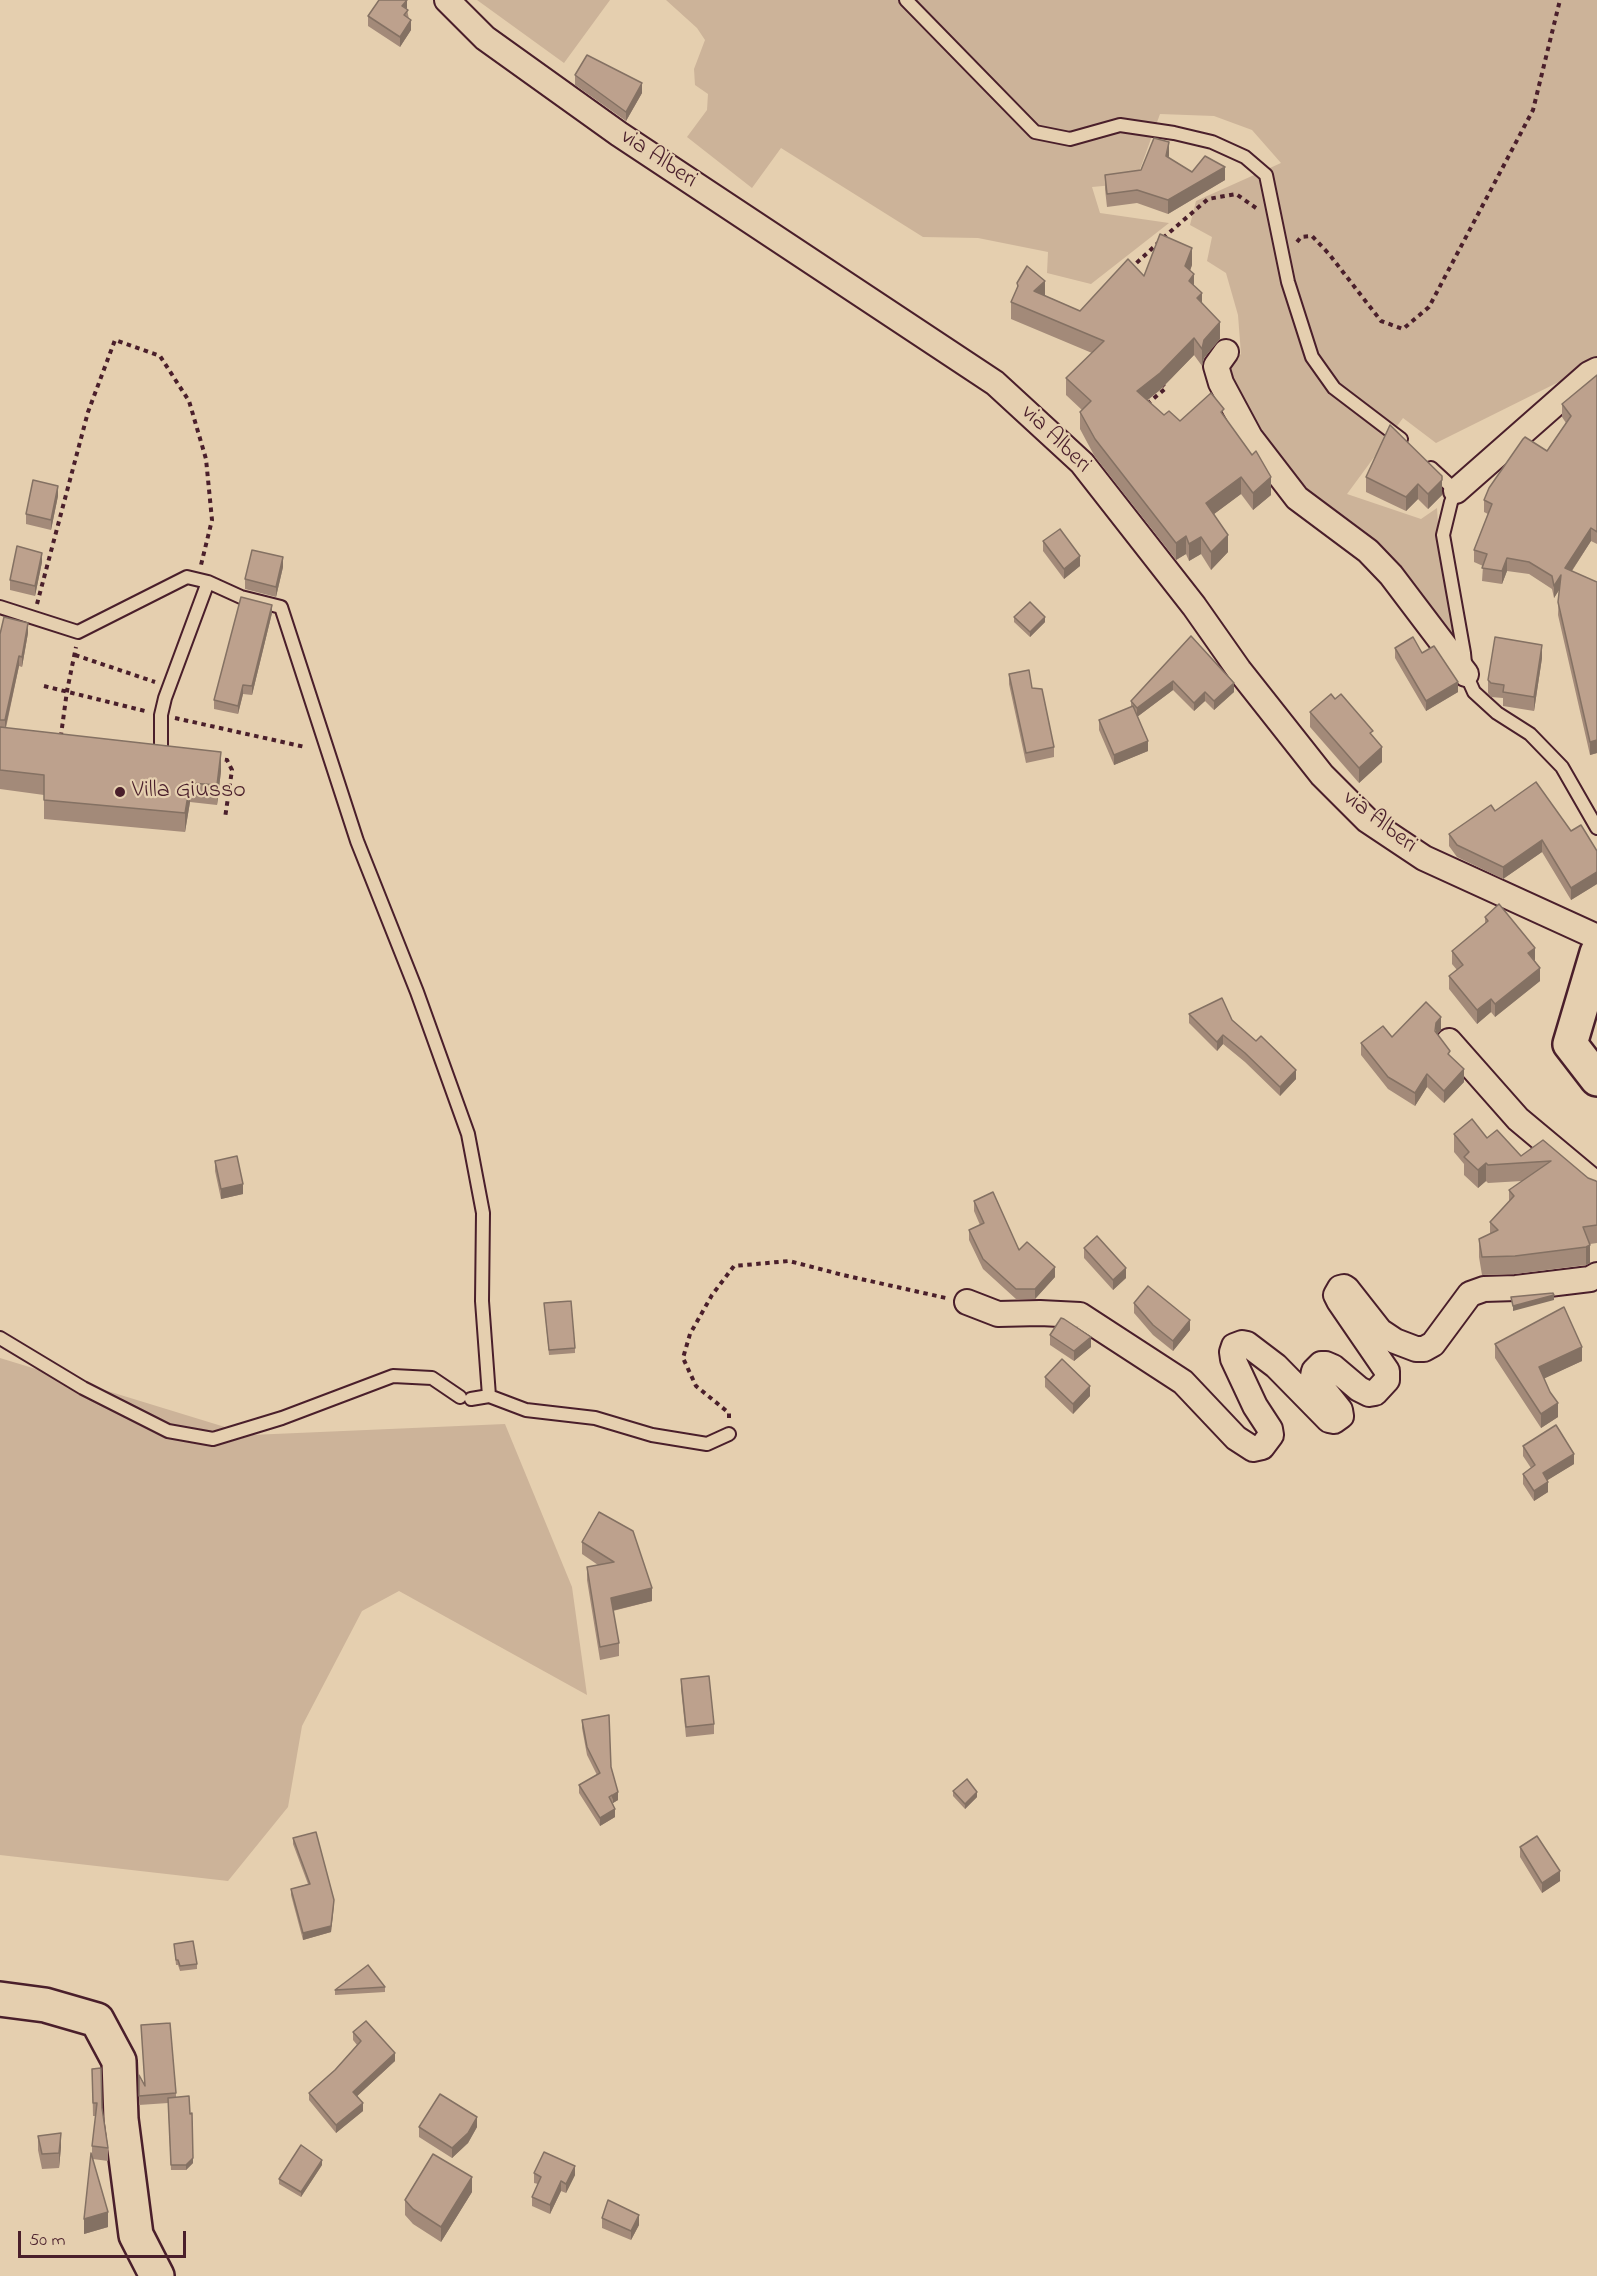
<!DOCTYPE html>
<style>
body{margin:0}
#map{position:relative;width:1597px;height:2276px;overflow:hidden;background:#e5cfaf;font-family:"Indie Flower",sans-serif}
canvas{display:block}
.scale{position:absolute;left:18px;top:2231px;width:168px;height:27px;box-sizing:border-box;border:3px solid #4a1f2b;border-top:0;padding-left:8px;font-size:18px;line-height:21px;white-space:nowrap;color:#4a1f2b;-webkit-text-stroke:4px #e5cfaf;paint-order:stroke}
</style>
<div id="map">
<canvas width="1597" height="2276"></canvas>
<div class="scale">50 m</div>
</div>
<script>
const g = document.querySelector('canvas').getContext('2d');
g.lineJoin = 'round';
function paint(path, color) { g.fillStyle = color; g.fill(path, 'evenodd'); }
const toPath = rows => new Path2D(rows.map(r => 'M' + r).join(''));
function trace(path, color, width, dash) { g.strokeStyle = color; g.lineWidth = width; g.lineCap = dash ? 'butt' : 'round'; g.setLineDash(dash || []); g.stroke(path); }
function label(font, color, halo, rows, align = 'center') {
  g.font = font + ' "Indie Flower",sans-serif'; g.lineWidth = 4.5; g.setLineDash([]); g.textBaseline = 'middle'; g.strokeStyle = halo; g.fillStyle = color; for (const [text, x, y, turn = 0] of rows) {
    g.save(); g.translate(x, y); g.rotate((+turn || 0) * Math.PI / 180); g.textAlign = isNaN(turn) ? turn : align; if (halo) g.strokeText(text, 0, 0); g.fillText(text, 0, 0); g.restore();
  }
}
const green = toPath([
 [477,0,610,0,564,63],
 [666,0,1597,0,1597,363,1436,443,1403,418,1347,494,1421,519,1437,508,1439,539,1457,654,1301,494,1272,455,1222,370,1241,354,1238,315,1226,273,1207,261,1212,237,1190,225,1196,201,1281,163,1252,130,1214,116,1160,114,1135,183,1092,187,1100,213,1169,223,1091,284,1047,273,1048,252,978,238,923,237,781,148,752,188,687,137,707,110,708,94,695,85,694,69,705,40,697,28],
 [0,1358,251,1435,505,1424,572,1587,587,1695,399,1591,362,1611,302,1726,288,1807,228,1881,0,1855]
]);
const path = toPath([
 [1163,238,1208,199,1236,194,1256,208],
 [1297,242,1301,237,1312,236,1329,254,1381,321,1403,329,1429,307,1533,110,1560,0],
 [1130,269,1158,243],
 [1147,404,1166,388,1162,384],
 [37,604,88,412,115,340,160,356,189,401,206,459,212,520,201,565],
 [75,655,155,682],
 [44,686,145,711],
 [175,718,305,747],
 [63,735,61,735,67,691,76,647],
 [216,758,227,760,232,770,225,818],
 [729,1418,729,1413,696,1386,683,1358,690,1334,712,1295,734,1266,789,1261,843,1275,946,1298]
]);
const lane = toPath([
 [906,0,1035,132,1070,139,1120,125,1174,133,1212,142,1245,157,1266,175,1288,282,1312,357,1334,388,1401,439],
 [1431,468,1456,491,1451,502,1443,535,1464,653,1466,674,1474,692,1497,713,1530,734,1562,767,1597,828],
 [0,607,78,632,187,577,208,582,241,597,281,607,357,841,417,992,468,1134,483,1213,482,1301,489,1396],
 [161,748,161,715,165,698,208,582],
 [0,1338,83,1388,168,1431,213,1439,282,1418,393,1376,432,1378,460,1397],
 [471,1399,489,1396,526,1410,595,1418,652,1435,707,1444,729,1434]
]);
const street = toPath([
 [447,0,485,38,619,134,995,383,1082,463,1194,606,1239,670,1322,775,1367,820,1424,858,1597,937],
 [1226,352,1216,366,1221,383,1250,437,1297,498,1368,551,1391,575,1466,674],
 [1456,491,1589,374,1597,370],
 [1449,1041,1518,1119,1597,1185],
 [967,1302,998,1314,1040,1313,1080,1315,1183,1382,1236,1438,1253,1449,1262,1447,1271,1435,1270,1429,1255,1406,1233,1359,1232,1352,1234,1346,1242,1343,1247,1344,1276,1366,1329,1420,1334,1421,1341,1416,1340,1410,1313,1376,1314,1371,1321,1364,1326,1364,1333,1367,1359,1389,1369,1394,1375,1393,1387,1380,1387,1371,1339,1301,1336,1295,1340,1288,1344,1287,1347,1289,1380,1331,1395,1341,1416,1349,1424,1349,1433,1344,1470,1294,1484,1289,1516,1288,1590,1279,1597,1275]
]);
const secondary = toPath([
 [1597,953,1570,1044,1597,1079],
 [0,1999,45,2005,97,2020,119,2061,121,2119,136,2235,157,2276]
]);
const wall = toPath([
 [407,9,411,30,400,47,368,26,368,16],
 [575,75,642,93,626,121,575,85],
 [1169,156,1169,158,1192,172,1225,180,1168,214,1137,203,1107,207,1105,189,1105,175,1141,170],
 [1192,265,1190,271,1194,286,1220,339,1204,358,1202,366,1194,355,1160,390,1148,400,1164,415,1180,421,1224,416,1271,495,1253,510,1241,494,1214,514,1228,552,1211,570,1201,554,1189,561,1186,554,1176,560,1095,457,1080,429,1080,412,1082,410,1066,395,1066,378,1092,353,1011,319,1011,302,1017,288,1017,283,1080,311,1144,276],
 [1597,375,1597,544,1591,541,1572,571,1597,582,1597,753,1590,755,1558,615,1559,590,1554,598,1552,589,1529,574,1507,571,1502,584,1482,581,1483,566,1474,562,1474,550,1488,514,1484,512,1484,500,1547,451,1566,423,1562,417,1562,404],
 [1390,425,1442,495,1428,509,1418,499,1406,511,1366,492,1366,477],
 [58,496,51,530,26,524,26,514],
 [1043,541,1080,566,1064,579,1043,551],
 [42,562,35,596,10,590,10,580],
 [283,567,276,597,245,589,245,579],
 [272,613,252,695,243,694,238,714,214,709,214,700],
 [1014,617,1045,622,1030,637,1014,622],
 [28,633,22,667,19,666,6,728,221,771,217,805,190,802,185,832,44,819,44,795,0,789,0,634],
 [1191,636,1234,692,1214,710,1205,701,1194,711,1173,690,1137,717,1148,751,1114,765,1099,730,1099,720,1131,707,1131,701],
 [1395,648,1422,653,1458,692,1426,711,1395,658],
 [1542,658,1534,711,1503,706,1503,698,1491,697,1488,693,1488,680],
 [1009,674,1032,688,1054,747,1054,757,1026,763,1009,684],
 [1335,699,1373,736,1382,762,1359,783,1310,727,1310,712],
 [1495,811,1571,831,1597,851,1597,884,1571,900,1542,852,1503,879,1457,857,1449,846,1449,834],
 [1485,917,1535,961,1540,981,1495,1017,1491,1012,1477,1024,1449,989,1449,976,1457,970,1452,964,1452,951,1485,924],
 [1189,1014,1232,1020,1296,1079,1280,1096,1245,1062,1223,1044,1217,1051,1189,1023],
 [1441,1030,1437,1034,1464,1082,1444,1103,1427,1087,1415,1106,1388,1089,1361,1055,1361,1043],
 [1454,1134,1487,1138,1521,1156,1543,1140,1588,1178,1597,1182,1597,1243,1590,1244,1590,1263,1586,1265,1515,1274,1482,1275,1479,1257,1479,1239,1490,1234,1490,1222,1509,1202,1509,1190,1522,1181,1488,1183,1486,1181,1478,1188,1464,1175,1464,1164,1454,1152],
 [215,1161,243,1194,221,1199,215,1171],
 [974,1201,1019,1250,1055,1277,1035,1299,1016,1299,983,1269,969,1240,969,1230,980,1225,974,1211],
 [1084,1248,1126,1278,1113,1290,1084,1258],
 [544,1303,575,1348,575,1353,549,1355],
 [1134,1303,1190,1330,1173,1351,1153,1335,1134,1313],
 [1050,1335,1091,1347,1074,1361,1050,1345],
 [1495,1344,1582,1361,1544,1378,1558,1417,1541,1428,1495,1358],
 [1045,1377,1090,1396,1073,1414,1045,1387],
 [1523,1446,1574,1464,1547,1480,1548,1492,1534,1501,1523,1484,1523,1474,1531,1468,1523,1456],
 [599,1512,652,1601,613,1611,619,1643,619,1656,600,1660,587,1580,587,1567,598,1565,582,1554,582,1542],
 [681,1679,714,1724,714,1734,686,1737,681,1689],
 [582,1720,611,1767,618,1800,613,1803,615,1817,600,1826,579,1793,579,1785,597,1775,587,1755,582,1728],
 [953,1791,977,1797,965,1809,953,1796],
 [293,1838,334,1906,331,1932,303,1940,291,1895,291,1889,308,1884,293,1844],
 [1520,1847,1560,1881,1542,1893,1520,1857],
 [174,1944,197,1964,197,1969,180,1971,178,1965,176,1965],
 [385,1987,385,1992,335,1995,335,1990],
 [141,2025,176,2093,176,2097,193,2163,186,2170,171,2170,168,2103,139,2105,139,2075,145,2085],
 [353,2032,395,2061,357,2096,363,2111,336,2133,309,2100,309,2093,335,2070,357,2045,353,2040],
 [92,2069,108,2148,108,2161,93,2159,108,2227,84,2234,92,2157,92,2146,96,2116,93,2116],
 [419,2127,477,2127,468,2143,452,2158,419,2137],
 [38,2136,61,2147,59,2168,42,2169,38,2150],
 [322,2165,301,2197,279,2184,279,2179],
 [534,2173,575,2175,566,2193,561,2191,550,2214,532,2206,532,2197,538,2184,534,2183],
 [472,2192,441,2242,413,2224,405,2215,405,2200],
 [602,2218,639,2225,631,2240,602,2228]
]);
const shadedWall = toPath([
 [407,0,407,9,402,6],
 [411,20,411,30,400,47,400,37],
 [642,83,642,93,626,121,626,112],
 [1169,142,1169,156,1166,170,1166,156],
 [1225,167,1225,180,1168,214,1168,200],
 [1192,248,1192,265,1185,283,1185,266],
 [1194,274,1194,292,1189,281],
 [1045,281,1045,298,1034,291],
 [1202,293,1202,311,1197,298],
 [1220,322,1220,339,1204,358,1202,366,1202,349,1204,340],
 [1194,338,1194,355,1160,390,1137,408,1137,391],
 [1241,477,1241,494,1206,520,1206,503],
 [1271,477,1271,495,1253,510,1253,493],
 [1442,480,1442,495,1428,509,1428,494],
 [1418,484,1418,499,1406,511,1406,497],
 [58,486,58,496,51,530,51,520],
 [1591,528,1591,541,1565,581,1565,568],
 [1228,535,1228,552,1211,570,1211,552],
 [1186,536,1186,554,1176,560,1176,543],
 [1201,537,1201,554,1189,561,1189,544],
 [42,553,42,562,35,596,35,586],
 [1080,556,1080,566,1064,579,1064,569],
 [283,557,283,567,276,597,276,587],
 [1507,558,1507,571,1502,584,1502,571],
 [1561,575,1561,587,1554,598,1554,586],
 [272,605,272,613,252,695,252,686],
 [1045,617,1045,622,1030,637,1030,632],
 [28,623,28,633,22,667,22,657],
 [1542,645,1542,658,1534,711,1534,697],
 [19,656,19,666,5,730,5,720],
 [1173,681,1173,690,1137,717,1137,708],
 [1458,682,1458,692,1426,711,1426,701],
 [1234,683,1234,692,1214,710,1214,701],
 [243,685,243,694,238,714,238,706],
 [1205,692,1205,701,1194,711,1194,703],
 [1597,740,1597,753,1590,755,1590,742],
 [1148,741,1148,751,1114,765,1114,755],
 [1382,747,1382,762,1359,783,1359,768],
 [221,752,221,771,217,805,217,785],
 [190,783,190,802,185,832,185,813],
 [1542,840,1542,852,1503,879,1503,867],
 [1597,872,1597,884,1571,900,1571,888],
 [1535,948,1535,961,1528,953],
 [1540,968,1540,981,1495,1017,1495,1004],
 [1491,999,1491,1012,1477,1024,1477,1010],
 [1441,1017,1441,1030,1436,1036,1436,1023],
 [1223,1035,1223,1044,1217,1051,1217,1042],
 [1464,1069,1464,1082,1444,1103,1444,1091],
 [1296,1070,1296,1079,1280,1096,1280,1087],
 [1427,1074,1427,1087,1415,1106,1415,1093],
 [1486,1163,1486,1181,1478,1188,1478,1170],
 [243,1184,243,1194,221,1199,221,1189],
 [1590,1245,1590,1263,1586,1265,1586,1247],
 [1055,1267,1055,1277,1035,1299,1035,1289],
 [1126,1268,1126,1278,1113,1290,1113,1280],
 [1554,1295,1554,1300,1513,1311,1513,1306],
 [1190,1320,1190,1330,1173,1351,1173,1341],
 [1091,1337,1091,1347,1074,1361,1074,1351],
 [1582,1347,1582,1361,1539,1381,1539,1367],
 [1090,1386,1090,1396,1073,1414,1073,1404],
 [1558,1403,1558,1417,1541,1428,1541,1414],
 [1574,1454,1574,1464,1543,1483,1543,1473],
 [1548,1482,1548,1492,1534,1501,1534,1491],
 [652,1588,652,1601,611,1611,611,1598],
 [618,1792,618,1800,613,1803,613,1795],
 [977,1792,977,1797,965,1809,965,1804],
 [615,1809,615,1817,600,1826,600,1818],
 [1560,1871,1560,1881,1542,1893,1542,1883],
 [334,1900,331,1932,303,1940,303,1933],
 [395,2053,395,2061,353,2100,353,2092],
 [363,2103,363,2111,336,2133,336,2125],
 [477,2117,477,2127,468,2143,452,2158,452,2148],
 [61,2133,61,2147,59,2168,59,2153],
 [193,2158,193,2163,186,2170,186,2165],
 [322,2160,322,2165,301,2197,301,2192],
 [575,2166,575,2175,566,2193,566,2184],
 [472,2177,472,2192,441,2242,441,2227],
 [561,2181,561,2191,550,2214,550,2205],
 [108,2212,108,2227,84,2234,84,2219],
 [639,2215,639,2225,631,2240,631,2231]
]);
const building = toPath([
 [379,0,407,0,402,6,408,10,404,15,411,20,400,37,368,16,379,0],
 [587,55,642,83,626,112,575,75,587,55],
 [1154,138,1169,142,1166,156,1192,172,1205,156,1225,167,1168,200,1137,190,1107,194,1105,175,1141,170,1154,138],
 [1160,234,1192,248,1185,266,1194,274,1189,281,1202,293,1197,298,1220,322,1204,340,1202,349,1194,338,1160,373,1137,391,1164,415,1169,411,1180,421,1211,393,1224,409,1221,412,1252,455,1256,451,1271,477,1253,493,1241,477,1206,503,1228,535,1211,552,1201,537,1189,544,1186,536,1176,543,1095,439,1080,412,1091,401,1066,378,1104,341,1011,302,1018,286,1017,283,1027,266,1045,281,1034,291,1080,311,1128,259,1144,276,1160,234],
 [1597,375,1597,532,1591,528,1565,568,1597,582,1597,740,1590,742,1558,602,1561,575,1554,586,1552,576,1529,562,1507,558,1502,571,1482,568,1487,554,1474,550,1492,504,1484,500,1489,488,1523,439,1525,437,1547,451,1571,416,1562,404,1597,375],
 [1390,425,1442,476,1442,480,1428,494,1418,484,1406,497,1366,477,1390,425],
 [33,480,58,486,51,520,26,514,33,480],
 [1060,529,1080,556,1064,569,1043,541,1060,529],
 [17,546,42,553,35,586,10,580,17,546],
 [252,550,283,557,276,587,245,579,252,550],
 [241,597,272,605,252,686,243,685,238,706,214,700,241,597],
 [1030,602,1045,617,1030,632,1014,617,1030,602],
 [4,617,28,623,22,657,19,656,5,720,0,720,0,634,4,617],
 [1191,636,1234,683,1214,701,1205,692,1194,703,1173,681,1137,708,1131,701,1191,636],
 [1413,637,1422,653,1434,646,1458,682,1426,701,1395,648,1413,637],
 [1495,637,1542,645,1534,697,1503,692,1504,685,1491,683,1488,680,1495,637],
 [1029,670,1032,688,1042,689,1054,747,1026,753,1009,674,1029,670],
 [1331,694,1335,699,1341,694,1373,731,1370,733,1382,747,1359,768,1310,712,1331,694],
 [1133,706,1148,741,1114,755,1099,720,1133,706],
 [0,727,221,752,217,785,190,783,185,813,44,800,44,775,0,770,0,727],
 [1536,782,1571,831,1581,825,1597,851,1597,872,1571,888,1542,840,1503,867,1457,845,1449,834,1491,805,1495,811,1536,782],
 [1499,904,1535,948,1528,953,1540,968,1495,1004,1491,999,1477,1010,1449,976,1463,965,1452,951,1488,921,1485,917,1499,904],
 [1222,998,1232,1020,1256,1041,1261,1036,1296,1070,1280,1087,1245,1053,1223,1035,1217,1042,1189,1014,1222,998],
 [1426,1002,1441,1017,1436,1023,1435,1031,1450,1051,1448,1054,1464,1069,1444,1091,1427,1074,1415,1093,1388,1077,1361,1043,1383,1026,1392,1037,1426,1002],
 [1472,1119,1487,1138,1497,1130,1521,1156,1543,1140,1588,1178,1596,1181,1597,1182,1597,1225,1583,1227,1590,1245,1586,1247,1515,1256,1482,1257,1479,1239,1498,1230,1490,1222,1514,1196,1509,1190,1551,1161,1488,1165,1486,1163,1478,1170,1464,1157,1469,1152,1454,1134,1472,1119],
 [237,1156,243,1184,221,1189,215,1161,237,1156],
 [993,1192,1019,1250,1027,1242,1055,1267,1035,1289,1016,1289,983,1259,969,1230,984,1223,974,1201,993,1192],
 [1097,1236,1126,1268,1113,1280,1084,1248,1097,1236],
 [1148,1286,1190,1320,1173,1341,1153,1325,1134,1303,1148,1286],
 [1553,1293,1554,1295,1513,1306,1511,1297,1553,1293],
 [571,1301,575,1348,549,1350,544,1303,571,1301],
 [1564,1307,1582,1347,1539,1367,1550,1392,1558,1403,1541,1414,1495,1344,1564,1307],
 [1061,1318,1064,1319,1091,1337,1074,1351,1050,1335,1061,1318],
 [1062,1359,1090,1386,1073,1404,1045,1377,1062,1359],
 [1556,1425,1574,1454,1543,1473,1548,1482,1534,1491,1523,1474,1535,1465,1523,1446,1556,1425],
 [599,1512,633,1531,652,1588,611,1598,619,1643,600,1647,587,1567,614,1562,582,1542,599,1512],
 [709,1676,714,1724,686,1727,681,1679,709,1676],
 [609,1715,611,1767,618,1792,613,1795,613,1798,612,1795,609,1797,615,1809,600,1818,579,1785,600,1773,587,1747,582,1720,609,1715],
 [967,1779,977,1792,965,1804,953,1791,967,1779],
 [316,1832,334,1900,331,1926,303,1933,291,1889,310,1884,293,1838,316,1832],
 [1537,1836,1560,1871,1542,1883,1520,1847,1537,1836],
 [193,1941,197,1964,180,1966,178,1960,176,1960,174,1944,193,1941],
 [368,1965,385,1987,335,1990,368,1965],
 [366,2021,395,2053,353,2092,363,2103,336,2125,309,2093,335,2070,361,2041,353,2032,366,2021],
 [170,2023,176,2093,139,2096,139,2075,145,2086,141,2025,170,2023],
 [101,2068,102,2108,108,2148,92,2146,97,2103,93,2103,92,2069,101,2068],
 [440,2094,477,2117,468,2133,452,2148,419,2127,440,2094],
 [189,2096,190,2114,192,2113,193,2158,186,2165,171,2165,168,2098,189,2096],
 [61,2133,59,2153,42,2154,38,2136,61,2133],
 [301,2145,322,2160,301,2192,279,2179,301,2145],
 [544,2152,575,2166,566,2184,561,2181,550,2205,532,2197,541,2177,534,2173,544,2152],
 [91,2153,108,2212,84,2219,91,2153],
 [433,2154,472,2177,441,2227,413,2209,405,2200,433,2154],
 [608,2200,639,2215,631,2231,602,2218,608,2200]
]);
const markers = [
 [120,792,6,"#4a1f2b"]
];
const streetNames = [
 ["via Alberi",658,160,34],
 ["via Alberi",1055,440,44],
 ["via Alberi",1379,823,38]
];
const poiNames = [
 ["Villa Giusso",132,792]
];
paint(green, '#ccb399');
trace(lane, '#4a1f2b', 16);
trace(street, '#4a1f2b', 28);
trace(secondary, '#4a1f2b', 38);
trace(path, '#4a1f2b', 4, [4.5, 4.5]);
trace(lane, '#e5cfaf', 12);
trace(street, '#e5cfaf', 24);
trace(secondary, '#e5cfaf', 33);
paint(wall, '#a38a79');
paint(shadedWall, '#847163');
paint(building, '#bda18d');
trace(building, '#847163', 1.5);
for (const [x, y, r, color] of markers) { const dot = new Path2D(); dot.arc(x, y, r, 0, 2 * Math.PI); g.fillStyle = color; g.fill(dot); trace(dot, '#e5cfaf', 2); }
label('24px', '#4a1f2b', '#e5cfaf', streetNames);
label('24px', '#4a1f2b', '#e5cfaf', poiNames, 'left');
</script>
